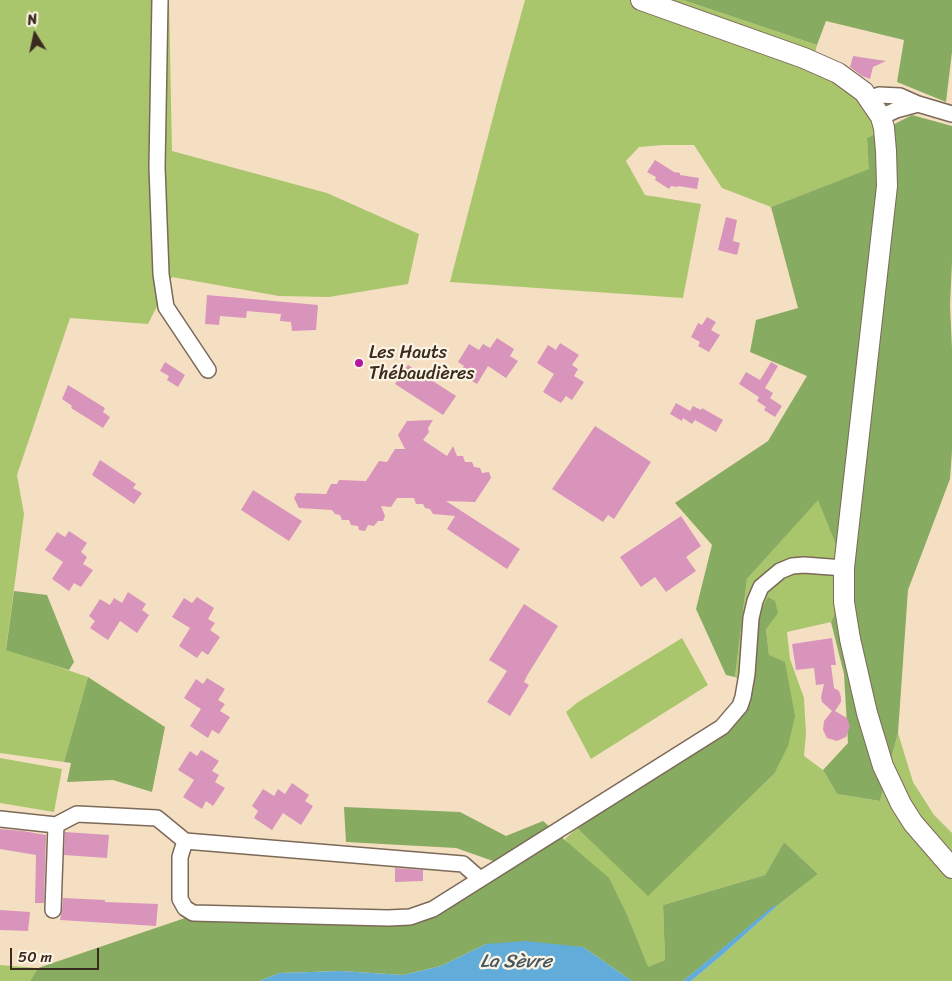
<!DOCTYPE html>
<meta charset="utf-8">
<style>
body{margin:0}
#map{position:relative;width:952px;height:981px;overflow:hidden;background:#f5dfc3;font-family:Sriracha,sans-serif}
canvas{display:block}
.north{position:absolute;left:10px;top:10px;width:50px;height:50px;-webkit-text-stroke:4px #fcf5e5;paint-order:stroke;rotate:350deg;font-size:14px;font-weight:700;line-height:20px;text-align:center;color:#3b2a1e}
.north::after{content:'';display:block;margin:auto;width:18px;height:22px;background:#3b2a1e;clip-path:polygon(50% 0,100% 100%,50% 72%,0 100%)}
.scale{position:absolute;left:10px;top:948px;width:89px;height:22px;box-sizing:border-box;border:2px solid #3b2a1e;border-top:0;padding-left:6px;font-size:15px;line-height:18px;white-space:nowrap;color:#3b2a1e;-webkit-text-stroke:4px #fcf5e5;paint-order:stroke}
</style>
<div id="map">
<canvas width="952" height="981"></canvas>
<div class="north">N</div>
<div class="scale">50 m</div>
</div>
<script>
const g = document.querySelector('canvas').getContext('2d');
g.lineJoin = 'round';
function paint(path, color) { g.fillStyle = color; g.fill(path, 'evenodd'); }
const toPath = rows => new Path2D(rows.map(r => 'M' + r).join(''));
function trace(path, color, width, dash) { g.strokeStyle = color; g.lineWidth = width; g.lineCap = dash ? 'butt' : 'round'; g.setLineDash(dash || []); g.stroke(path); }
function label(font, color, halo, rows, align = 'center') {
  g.font = font + ' Sriracha,sans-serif'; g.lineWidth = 4.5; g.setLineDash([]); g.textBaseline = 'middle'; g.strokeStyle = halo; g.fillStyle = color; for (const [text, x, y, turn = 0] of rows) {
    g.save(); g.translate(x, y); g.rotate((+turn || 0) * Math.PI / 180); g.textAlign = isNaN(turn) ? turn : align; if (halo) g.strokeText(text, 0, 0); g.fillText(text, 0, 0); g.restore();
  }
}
const green = toPath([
 [0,0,169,0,172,151,327,193,419,234,408,284,329,297,279,296,172,277,148,324,70,318,17,475,24,514,6,649,88,677,64,762,0,753],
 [525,0,683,0,817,45,811,69,857,93,878,132,867,138,870,169,771,207,722,188,694,145,663,145,639,147,626,161,645,195,701,204,683,298,450,282,499,94],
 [818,499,850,580,831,622,787,632,790,659,804,698,806,734,804,756,823,770,837,794,880,801,898,733,913,782,934,815,952,833,952,981,691,981,721,956,778,905,818,874,784,842,765,875,663,905,665,960,647,968,628,917,565,839,577,828,648,895,774,774,769,656,766,629,769,597,757,618,757,660,753,690,735,677,747,579],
 [682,638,708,685,591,759,566,712,578,702],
 [0,758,62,769,54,812,0,803],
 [0,965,38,968,30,981,0,981]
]);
const forest = toPath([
 [683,0,952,0,952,52,946,102,897,82,904,40,826,21,817,45],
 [912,115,952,126,952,262,950,305,952,349,952,451,950,479,908,590,898,733,880,801,837,794,823,770,848,743,844,674,831,622,850,580,818,500,747,579,735,677,726,675,696,609,712,545,675,503,768,441,807,376,750,352,756,320,798,308,771,207,869,169,867,138],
 [14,591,47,595,74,662,69,670,6,650],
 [768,597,775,601,778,613,766,629,769,655,785,662,795,716,788,746,774,774,648,896,577,828,726,731,753,690,757,660,757,618],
 [88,677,165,727,152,792,113,780,67,782,71,763,64,762],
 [344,807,460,812,506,836,543,821,609,878,628,917,648,967,665,960,663,905,765,875,784,842,818,874,778,905,772,908,683,981,632,981,583,947,486,944,441,966,403,975,341,971,280,973,259,981,30,981,38,968,185,918,415,922,510,867,456,848,346,842]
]);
const water = toPath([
 [778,905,721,956,691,981,683,981,772,907],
 [525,941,583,947,632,981,259,981,280,973,341,971,403,975,441,966,486,944]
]);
const building = toPath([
 [853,56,886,61,873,67,870,79,862,76,850,67],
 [655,160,674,172,680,173,680,175,699,178,697,189,678,186,678,187,671,186,669,189,655,180,656,177,647,172],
 [726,217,737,220,733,241,740,243,737,255,718,250],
 [207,295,318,305,316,330,292,331,291,322,280,321,281,314,247,311,246,318,220,316,219,325,205,324],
 [707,317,716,322,711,330,720,335,709,352,698,346,700,342,691,337,698,323,702,325],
 [497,338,514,349,510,356,518,361,506,378,488,366,477,384,459,373,464,366,458,362,469,344,479,350,483,344,490,348],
 [560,343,579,355,572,365,578,369,574,376,584,382,572,400,566,396,561,403,543,392,554,374,537,363,548,345,556,350],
 [165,362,185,375,178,387,167,380,169,376,160,371],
 [771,362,778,366,765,388,773,393,770,398,782,406,775,417,764,410,766,407,757,401,759,397,739,384,746,372,760,380],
 [408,365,456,396,443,415,395,384],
 [68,385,105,408,103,412,110,417,103,428,71,408,72,406,62,399],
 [676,403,690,411,693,406,701,410,702,408,723,420,716,432,695,420,692,424,683,418,682,421,670,414],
 [433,420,428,428,429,432,423,440,447,456,453,446,457,456,463,456,465,462,472,462,474,467,480,468,482,473,489,472,491,478,475,502,446,501,520,549,507,569,447,529,455,516,433,514,430,509,425,508,423,504,416,504,414,498,397,498,391,507,381,506,385,516,383,521,378,521,374,526,368,525,365,531,359,530,358,526,351,525,349,520,342,520,340,515,335,514,332,510,299,508,294,498,297,493,326,494,331,484,337,484,339,480,366,481,379,461,387,462,395,449,405,449,398,435,407,421],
 [595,426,651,462,614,519,608,515,603,522,552,489],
 [100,460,136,484,133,488,142,493,134,504,92,475],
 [253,490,302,521,289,541,241,510],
 [681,516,701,546,686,557,696,571,666,592,655,577,641,587,620,557],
 [69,531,87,543,81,552,87,557,83,564,93,570,81,587,74,583,69,591,52,579,63,562,45,550,57,532,65,537],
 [128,592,146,604,142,610,149,615,137,633,120,621,108,640,90,628,95,621,89,616,100,599,110,605,114,598,122,603],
 [197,597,214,608,208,619,215,623,210,630,220,637,208,655,202,651,197,658,179,646,190,628,172,617,184,598,192,603],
 [524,604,558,626,528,674,524,682,529,685,510,716,487,702,507,671,489,660],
 [832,638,836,665,831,665,834,688,839,691,841,697,841,702,835,711,847,718,850,726,846,737,837,741,827,738,823,730,824,721,832,711,822,702,821,697,824,684,816,685,814,668,796,670,792,644],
 [207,678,225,689,218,700,225,704,220,711,230,717,219,734,212,730,208,738,190,726,201,709,184,698,196,679,203,684],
 [201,750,219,761,212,771,219,775,215,782,225,788,213,806,206,801,202,809,183,797,194,780,178,770,190,751,197,756],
 [292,783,309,795,305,801,313,806,301,825,283,813,272,830,254,818,258,811,252,806,263,789,274,796,278,789,285,794],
 [0,829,23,831,46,835,44,903,35,903,36,855,0,849],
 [65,832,109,835,107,858,64,855],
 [395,868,423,870,423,881,395,882],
 [63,898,105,900,105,902,158,904,156,926,60,920,62,910],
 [0,910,30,912,28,931,0,930]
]);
const minor = toPath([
 [160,0,157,167,161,274,166,307,208,370],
 [870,99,879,95,900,96,918,104,952,114],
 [881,117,896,110,918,104],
 [0,819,56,825],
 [185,841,463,864,480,879],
 [53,910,56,825,77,814,157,818,185,841,180,857,180,899,185,908,193,913,388,918,410,917,433,909,722,727,740,706,743,697,747,674,751,618,755,601,761,587,780,571,792,566,804,565,844,568]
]);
const major = toPath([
 [641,0,804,58,838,73,864,92,881,117,884,128,886,151,887,186,847,541,844,568,844,602,850,639,867,713,883,766,901,804,913,823,952,868]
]);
const markers = [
 [359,363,5,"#b5179e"]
];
const poiNames = [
 ["Les Hauts",369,353],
 ["Thébaudières",369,374]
];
const waterNames = [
 ["La Sèvre",516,962]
];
paint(green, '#aac66d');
paint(forest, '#87ab60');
paint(water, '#62acda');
paint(building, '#d994bb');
trace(minor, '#7c6958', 18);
trace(major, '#7c6958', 22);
trace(minor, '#fff', 15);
trace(major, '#fff', 20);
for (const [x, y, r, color] of markers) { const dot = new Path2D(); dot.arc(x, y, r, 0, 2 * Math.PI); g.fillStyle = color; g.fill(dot); trace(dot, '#fcf5e5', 2); }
label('18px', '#3b2a1e', '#fcf5e5', poiNames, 'left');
label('italic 19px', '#495860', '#fcf5e5', waterNames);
</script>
